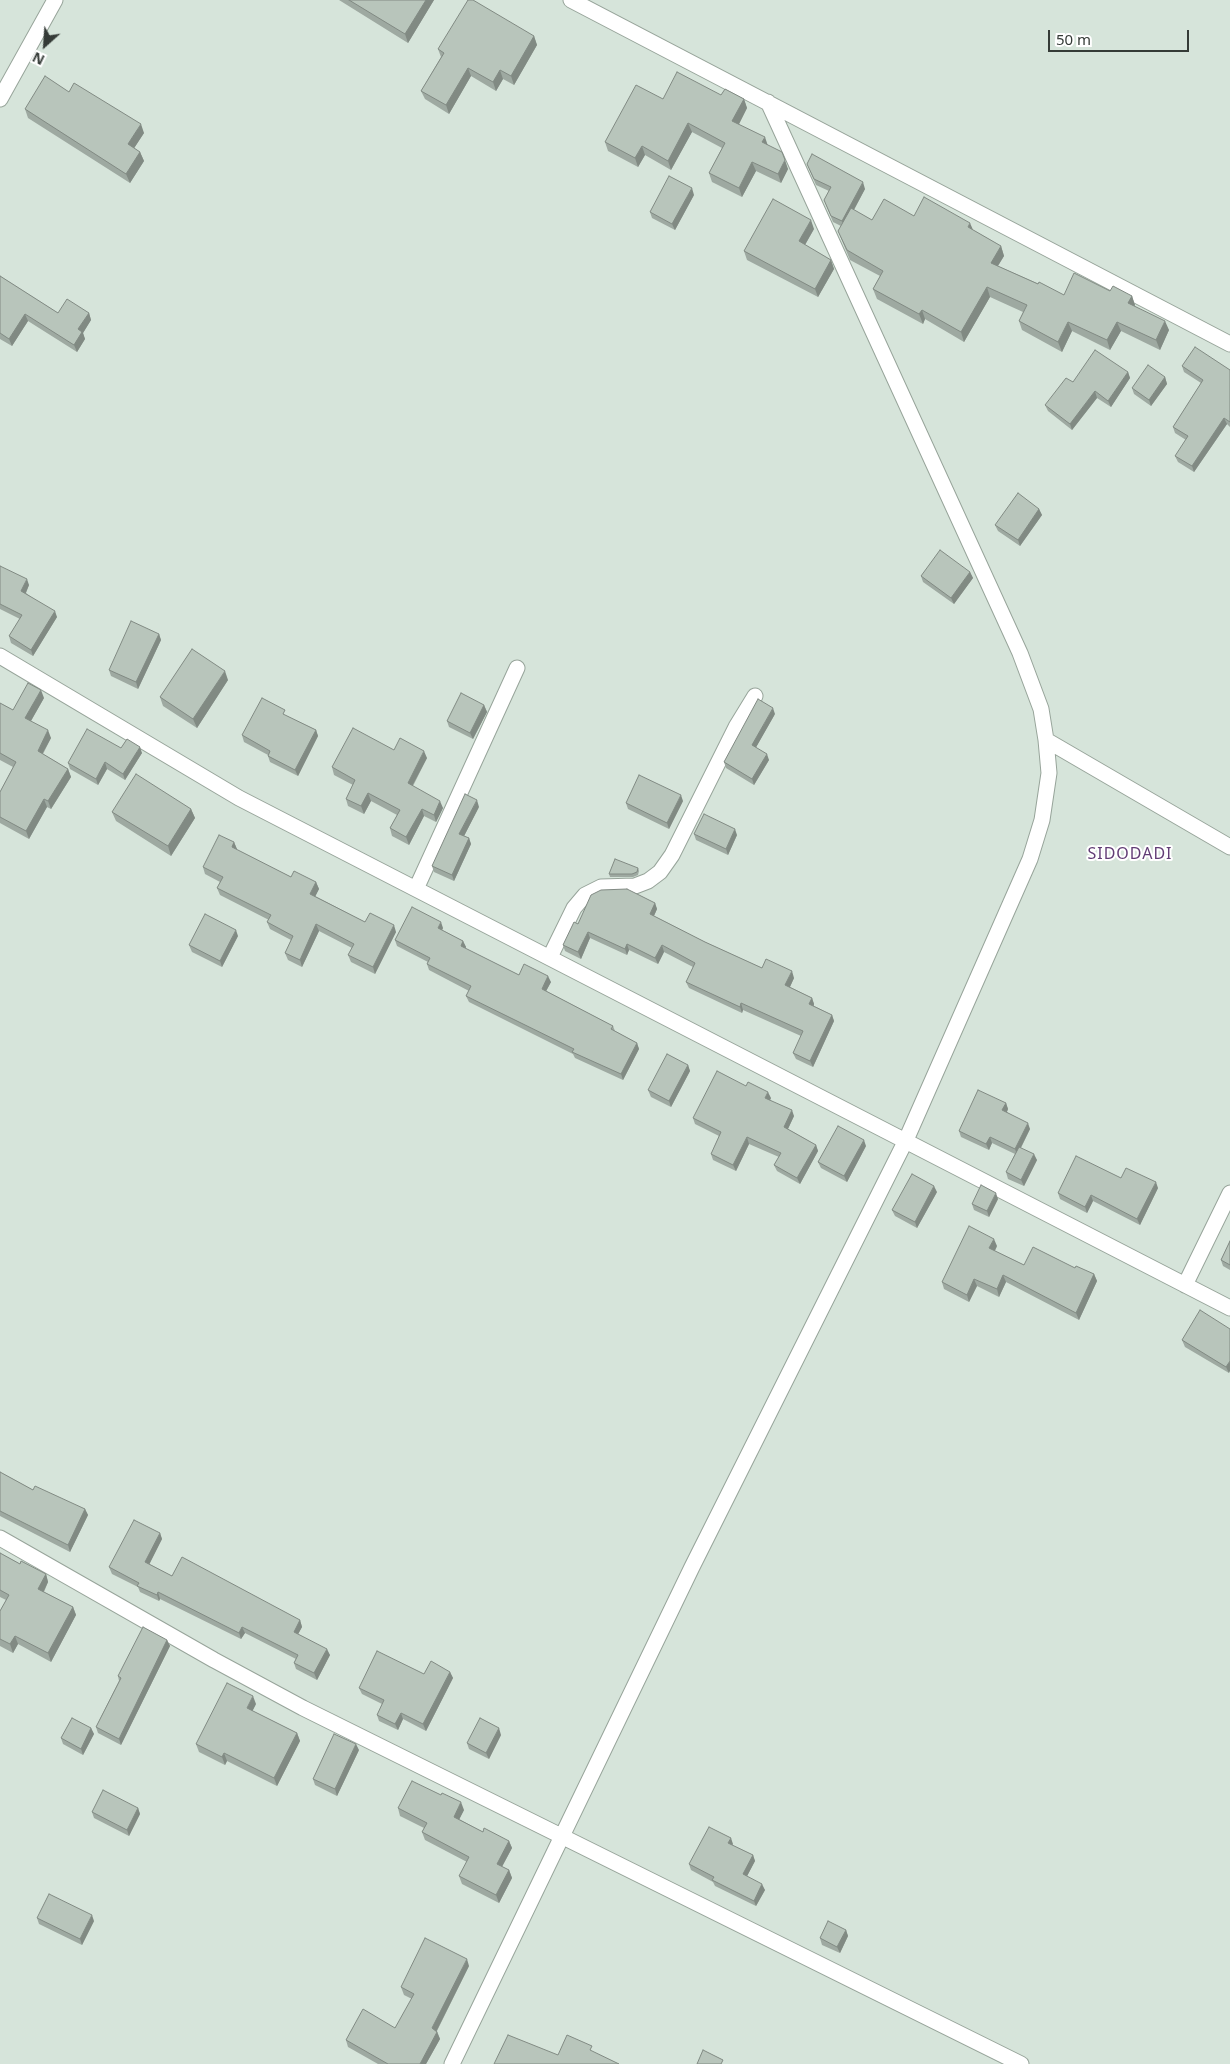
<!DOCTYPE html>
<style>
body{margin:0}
#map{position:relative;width:1230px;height:2064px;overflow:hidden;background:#d6e4da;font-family:"Noto Sans",sans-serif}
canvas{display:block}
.north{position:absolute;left:20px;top:20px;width:50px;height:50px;-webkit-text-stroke:4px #fff;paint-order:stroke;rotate:206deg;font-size:14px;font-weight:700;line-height:20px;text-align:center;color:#353b37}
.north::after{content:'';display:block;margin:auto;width:18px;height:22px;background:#353b37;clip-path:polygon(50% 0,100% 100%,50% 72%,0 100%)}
.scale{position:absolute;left:1048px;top:30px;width:141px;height:22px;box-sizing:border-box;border:2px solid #353b37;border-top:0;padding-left:6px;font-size:15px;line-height:18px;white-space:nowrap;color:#353b37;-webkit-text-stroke:4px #fff;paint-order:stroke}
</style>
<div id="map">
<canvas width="1230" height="2064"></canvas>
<div class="north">N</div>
<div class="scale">50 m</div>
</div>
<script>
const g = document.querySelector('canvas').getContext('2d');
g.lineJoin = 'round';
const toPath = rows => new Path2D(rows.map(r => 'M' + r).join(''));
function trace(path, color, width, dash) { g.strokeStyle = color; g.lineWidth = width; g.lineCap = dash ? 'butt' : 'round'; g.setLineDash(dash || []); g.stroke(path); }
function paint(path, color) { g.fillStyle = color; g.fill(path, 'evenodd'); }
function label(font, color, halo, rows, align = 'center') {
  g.font = font + ' "Noto Sans",sans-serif'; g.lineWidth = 4; g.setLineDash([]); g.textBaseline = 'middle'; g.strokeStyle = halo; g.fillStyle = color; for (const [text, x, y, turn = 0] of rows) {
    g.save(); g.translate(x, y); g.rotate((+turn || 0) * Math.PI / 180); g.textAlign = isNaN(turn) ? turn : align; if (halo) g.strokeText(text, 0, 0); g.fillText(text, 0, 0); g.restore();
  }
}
const minor = toPath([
 [571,0,1230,344],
 [0,99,55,0],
 [0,656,239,798,1230,1308],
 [1046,740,1230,847],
 [416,889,517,668],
 [550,957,574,908,585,895,601,887,635,886,648,881,660,872,672,855,736,727,755,696],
 [1185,1285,1230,1193],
 [0,1538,214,1660,303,1708,1021,2064],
 [452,2064,692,1567,906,1140,1030,859,1042,820,1049,773,1046,740,1041,709,1020,653,768,102]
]);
const wall = toPath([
 [339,0,434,0,408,43],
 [534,36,537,45,514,85,503,79,496,91,471,76,449,114,425,99,421,91,441,57,438,49],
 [69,92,144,133,134,148,140,152,144,161,130,183,28,118,25,109],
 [721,95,744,99,747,108,739,124,768,145,788,169,781,183,756,171,742,197,712,182,709,173,722,148,692,132,671,170,645,155,638,167,608,151,605,142,663,99],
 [807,164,865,189,854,210,872,220,914,216,973,230,1001,246,1004,256,998,266,1064,295,1110,291,1132,296,1135,306,1169,330,1160,350,1121,331,1110,350,1072,331,1062,352,1022,330,1019,321,1023,312,990,297,964,342,925,319,923,324,877,299,873,289,880,276,850,260,838,231,841,226,833,222,824,200,829,191,816,185],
 [694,195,675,230,652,218,650,212],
 [814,229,805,245,831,260,834,269,818,297,747,260,744,251],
 [0,276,58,313,89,313,91,320,83,333,85,339,77,352,28,321,12,346,0,339],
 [1182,366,1230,370,1230,427,1227,424,1194,472,1178,462,1175,456,1186,440,1175,433,1173,427,1201,383,1184,372],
 [1128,372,1130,378,1111,407,1097,398,1072,430,1048,411,1045,405,1073,382],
 [1165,377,1167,384,1151,406,1134,394,1132,388],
 [1039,509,1042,515,1020,546,998,531,995,525],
 [0,566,29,585,26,593,57,617,33,656,11,643,9,636,20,619,0,609],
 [970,572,973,578,954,604,923,582,921,576],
 [159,634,161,640,138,689,111,676,109,670],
 [228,680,197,728,163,706,160,697],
 [44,698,31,721,51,738,43,754,68,769,71,777,51,809,47,807,29,839,0,823,0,792,13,767,0,760,0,703,13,710],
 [484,705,487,712,473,739,449,727,447,721],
 [775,714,756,747,769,760,754,785,726,768,724,762],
 [287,716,316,730,318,736,298,776,270,762,268,756,268,755,244,742,242,735],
 [121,748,142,753,125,780,107,769,98,785,70,769,68,763],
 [394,750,427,758,413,786,443,808,436,822,424,816,409,845,392,836,390,828,397,815,371,801,364,814,348,806,346,799,353,785,334,775,332,767],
 [683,801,669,829,628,809,626,803],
 [479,807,464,836,469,838,471,844,454,881,434,872,432,866],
 [191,809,195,818,171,856,116,821,112,812],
 [694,834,737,835,728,855,696,840],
 [234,842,237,850,291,877,316,882,319,889,315,896,365,922,396,932,375,974,351,962,348,955,352,948,319,931,302,967,288,960,285,953,291,940,270,929,267,922,269,920,220,895,217,888,220,882,205,874,203,867],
 [638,868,639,871,638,875,633,877,610,877,609,874],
 [655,903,657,909,654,916,705,942,762,968,794,978,790,987,812,998,814,1004,814,1006,832,1015,834,1021,813,1067,796,1059,793,1053,801,1036,743,1010,742,1013,689,988,686,982,693,967,664,952,658,964,629,950,627,955,590,938,581,959,565,951,563,945,578,924],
 [443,928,442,930,463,941,466,947,465,949,519,975,551,982,546,991,613,1026,615,1031,637,1043,639,1049,623,1080,575,1058,573,1054,469,1002,466,996,469,991,429,970,427,964,428,962,397,946,395,940],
 [238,936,222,967,192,952,189,945],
 [688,1065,690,1071,671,1107,651,1097,648,1090],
 [771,1098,770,1100,794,1116,788,1129,816,1145,818,1151,800,1184,777,1171,774,1165,779,1157,749,1144,736,1171,713,1160,711,1154,719,1136,695,1124,693,1118],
 [1006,1103,1008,1109,1007,1112,1030,1129,1021,1148,1037,1160,1024,1186,1008,1179,1006,1172,1015,1154,992,1143,989,1150,961,1137,959,1131],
 [866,1146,847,1182,821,1168,818,1162],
 [1121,1178,1158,1188,1140,1225,1093,1201,1087,1213,1060,1199,1058,1193],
 [937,1192,917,1228,895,1216,892,1210],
 [998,1199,989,1217,974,1210,972,1204],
 [1230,1241,1230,1270,1223,1266,1221,1260],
 [997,1246,995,1251,1024,1265,1075,1268,1094,1274,1097,1281,1079,1320,1006,1282,999,1297,977,1286,969,1302,944,1289,942,1282],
 [1230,1329,1229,1373,1185,1347,1182,1340],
 [0,1472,33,1490,85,1509,88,1515,70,1552,0,1516],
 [160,1533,162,1539,149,1564,172,1576,300,1620,302,1627,298,1634,330,1655,317,1680,296,1669,294,1663,296,1659,245,1633,241,1639,160,1599,159,1601,140,1592,138,1587,112,1574,109,1567],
 [0,1553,20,1564,46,1574,48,1582,44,1592,73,1607,76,1615,51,1662,18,1644,13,1653,0,1646,0,1611,6,1600,0,1597],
 [167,1640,170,1646,121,1745,98,1733,96,1727,119,1681,118,1676],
 [450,1672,453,1678,426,1731,403,1719,398,1730,379,1721,377,1715,382,1704,362,1694,359,1688,424,1674],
 [256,1704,252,1711,297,1733,300,1741,277,1786,227,1761,225,1765,199,1752,196,1744],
 [91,1728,94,1734,83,1755,63,1744,61,1738],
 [501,1735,489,1759,469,1749,467,1743],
 [359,1750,337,1796,315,1785,313,1779],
 [138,1808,140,1814,129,1836,94,1818,92,1812],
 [398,1808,464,1810,459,1819,483,1832,509,1841,512,1848,502,1867,509,1870,512,1878,499,1903,462,1884,459,1876,467,1862,425,1840,422,1832,424,1828,400,1816],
 [733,1844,732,1845,753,1855,755,1861,747,1876,765,1890,756,1906,715,1886,713,1882,691,1870,689,1864],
 [37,1918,94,1921,82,1945,39,1924],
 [846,1930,848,1936,840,1953,822,1945,820,1938],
 [469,1966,437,2031,440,2039,426,2064,378,2064,348,2047,346,2040,395,2028,412,1999,404,1995,401,1987]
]);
const shadedWall = toPath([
 [426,0,434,0,408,43,405,34],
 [534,36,537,45,514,85,511,76],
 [468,68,471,76,449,114,446,105],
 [500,70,503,79,496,91,493,82],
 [744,99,747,108,736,130,732,121],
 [688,123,692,132,671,170,668,161],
 [141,124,144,133,131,153,128,144],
 [765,137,768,146,762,142],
 [642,146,645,155,638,167,635,158],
 [140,152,144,161,130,183,126,174],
 [785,160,788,169,781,183,778,174],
 [752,162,756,171,742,197,739,188],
 [863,182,865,189,844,228,842,221],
 [692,188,694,195,675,230,672,224],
 [811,220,814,229,802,250,799,241],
 [970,223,974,232,968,227],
 [1001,246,1004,256,994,272,991,263],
 [831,260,834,269,818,297,815,289],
 [987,287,990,297,964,342,961,332],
 [1132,296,1135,305,1131,312,1128,303],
 [922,310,925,319,923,324,919,314],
 [89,313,91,320,83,333,85,339,77,352,74,345,78,329],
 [25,314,28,321,12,346,9,339],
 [1165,321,1169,330,1160,350,1156,340],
 [1068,322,1072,331,1062,352,1058,342],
 [1117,322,1121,331,1110,350,1107,340],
 [1128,372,1130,378,1111,407,1108,401],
 [1165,377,1167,384,1151,406,1149,400],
 [1095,391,1097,398,1072,430,1070,424],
 [1224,418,1227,424,1194,472,1192,466],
 [1039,509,1042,515,1020,546,1018,540],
 [970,572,973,578,954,604,951,598],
 [27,579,29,585,24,597,21,591],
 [55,611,57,617,33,656,31,650],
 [159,634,161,640,138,689,136,682],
 [225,671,228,680,197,728,193,719],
 [41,690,44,698,28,726,25,718],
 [484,705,487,712,473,739,470,733],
 [773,708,775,714,754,751,752,745],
 [48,730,51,738,40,758,38,751],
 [316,730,318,736,298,776,295,770],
 [140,747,142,753,125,780,123,774],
 [424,751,427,758,410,790,408,783],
 [767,754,769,760,754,785,752,779],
 [105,762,107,769,98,785,96,779],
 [68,769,71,777,51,809,48,801],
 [368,793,371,801,364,814,361,806],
 [681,795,683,801,669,829,667,823],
 [44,799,47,807,29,839,26,831],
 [477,800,479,807,462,840,459,834],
 [440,801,443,808,436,822,434,815],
 [191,809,195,818,171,856,168,846],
 [422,809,424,816,409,845,406,837],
 [735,829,737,835,728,855,726,849],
 [469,838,471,844,454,881,452,875],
 [234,842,237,849,234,854,232,847],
 [316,882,319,889,313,901,310,894],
 [655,903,657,909,652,920,650,914],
 [441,922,443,928,440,934,438,928],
 [316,924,319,931,302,967,300,960],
 [394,925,396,932,375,974,373,967],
 [236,930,238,936,222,967,220,961],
 [588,932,590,938,581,959,578,952],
 [463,941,466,947,463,953,461,946],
 [627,944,629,950,627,955,625,949],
 [662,945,664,952,658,964,655,958],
 [792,971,794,978,788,991,785,985],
 [548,976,551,982,544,995,542,989],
 [812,998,814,1004,812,1010,809,1004],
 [741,1003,743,1010,742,1013,740,1007],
 [832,1015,834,1021,813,1067,810,1061],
 [637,1043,639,1049,623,1080,621,1074],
 [688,1065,690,1071,671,1107,669,1101],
 [768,1092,771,1098,768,1104,765,1098],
 [1006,1103,1008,1109,1005,1116,1002,1110],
 [792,1110,794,1116,786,1133,784,1127],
 [1028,1123,1030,1129,1017,1155,1015,1149],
 [747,1137,749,1144,736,1171,733,1165],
 [990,1137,992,1143,989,1150,986,1144],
 [864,1140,866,1146,847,1182,844,1176],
 [816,1145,818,1151,800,1184,797,1178],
 [1034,1154,1037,1160,1024,1186,1021,1180],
 [1156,1182,1158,1188,1140,1225,1137,1219],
 [934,1186,937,1192,917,1228,915,1222],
 [996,1193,998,1199,989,1217,987,1211],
 [1091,1195,1093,1201,1087,1213,1085,1207],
 [994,1239,997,1246,992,1256,989,1248],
 [1094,1274,1097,1281,1079,1320,1076,1313],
 [1003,1275,1006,1282,999,1297,997,1289],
 [974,1279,977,1286,969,1302,967,1295],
 [1230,1361,1230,1371,1229,1373,1226,1367],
 [85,1509,88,1515,70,1552,68,1545],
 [160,1533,162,1539,147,1569,145,1562],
 [46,1574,48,1582,41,1597,38,1589],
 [158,1592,160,1599,159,1601,157,1595],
 [73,1607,76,1615,51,1662,48,1653],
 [300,1620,302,1627,296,1638,294,1632],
 [242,1627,245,1633,241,1639,239,1633],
 [15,1636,18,1644,13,1653,10,1644],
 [167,1640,170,1646,121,1745,119,1739],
 [327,1649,330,1655,317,1680,314,1673],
 [450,1672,453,1678,426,1731,423,1724],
 [253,1696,256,1704,250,1716,247,1708],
 [401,1713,403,1719,398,1730,395,1724],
 [91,1728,94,1734,83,1755,81,1749],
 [499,1728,501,1735,489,1759,486,1753],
 [297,1733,300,1741,277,1786,274,1778],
 [356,1744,359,1750,337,1796,335,1789],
 [224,1753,227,1761,225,1765,222,1757],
 [461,1802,464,1810,457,1824,454,1817],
 [138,1808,140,1814,129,1836,127,1830],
 [731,1838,733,1844,730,1849,728,1843],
 [509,1841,512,1848,499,1872,497,1864],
 [753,1855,755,1861,745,1880,743,1874],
 [509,1870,512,1878,499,1903,496,1895],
 [762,1884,765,1890,756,1906,754,1901],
 [92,1915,94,1921,82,1945,80,1939],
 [846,1930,848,1936,840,1953,837,1947],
 [467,1959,469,1966,434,2036,432,2028],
 [437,2032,440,2039,426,2064,420,2064]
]);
const building = toPath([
 [349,0,426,0,405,34,349,0],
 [468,0,473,0,534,36,511,76,500,70,493,82,468,68,446,105,421,91,444,53,438,49,468,0],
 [677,72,721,95,725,89,744,99,732,121,765,137,762,142,782,152,785,160,778,174,752,162,739,188,709,173,725,143,688,123,668,161,642,146,635,158,605,142,636,85,663,99,677,72],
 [45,76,69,92,74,83,141,124,128,144,140,152,126,174,25,109,45,76],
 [812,154,863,182,842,221,831,216,824,200,831,187,814,179,807,164,812,154],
 [669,176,692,188,672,224,650,212,669,176],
 [924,197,970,223,968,227,1001,246,991,263,1038,284,1039,282,1064,295,1074,273,1110,291,1113,286,1132,296,1128,303,1165,321,1156,340,1117,322,1107,340,1068,322,1058,342,1019,321,1027,305,987,287,961,332,922,310,919,314,873,289,883,271,847,250,838,231,851,208,872,220,884,199,914,216,924,197],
 [773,199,811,220,799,241,831,260,815,289,744,251,773,199],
 [0,276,58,313,67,299,89,313,78,329,82,332,74,345,25,314,9,339,0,333,0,276],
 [1195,347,1230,370,1230,422,1224,418,1192,466,1175,456,1188,436,1173,427,1203,380,1182,366,1195,347],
 [1095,350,1128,372,1108,401,1095,391,1070,424,1045,405,1066,378,1073,382,1095,350],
 [1148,365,1165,377,1149,400,1132,388,1148,365],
 [1018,493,1039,509,1018,540,995,525,1018,493],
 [940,550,970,572,951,598,921,576,940,550],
 [0,566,27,579,21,591,55,611,31,650,9,636,22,615,0,604,0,566],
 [131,621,159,634,136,682,109,670,131,621],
 [192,649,225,671,193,719,160,697,192,649],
 [28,683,41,690,25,718,48,730,38,751,68,769,48,801,44,799,26,831,0,817,0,792,16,762,0,753,0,703,13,710,28,683],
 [461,693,484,705,470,733,447,721,461,693],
 [262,698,285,710,283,714,316,730,295,770,268,756,270,751,242,735,262,698],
 [758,699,773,708,752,745,767,754,752,779,724,762,758,699],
 [353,728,394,750,400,738,424,751,408,783,440,801,434,815,422,809,406,837,390,828,400,810,368,793,361,806,346,799,355,780,332,767,353,728],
 [87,729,121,748,127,739,140,747,123,774,105,762,96,779,68,763,87,729],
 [136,774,191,809,168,846,112,812,136,774],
 [639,775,681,795,667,823,626,803,639,775],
 [465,794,477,800,459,834,469,838,452,875,432,866,465,794],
 [704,814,735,829,726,849,694,834,704,814],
 [219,835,234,842,232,847,291,877,294,871,316,882,310,894,365,922,370,913,394,925,373,967,348,955,354,944,316,924,300,960,285,953,293,936,267,922,271,915,217,888,223,877,203,867,219,835],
 [615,859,638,868,637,872,632,874,609,874,615,859],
 [627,889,655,903,650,914,705,942,762,968,766,959,792,971,785,985,812,998,809,1004,832,1015,810,1061,793,1053,803,1031,741,1003,740,1007,686,982,695,963,662,945,655,958,627,944,625,949,588,932,578,952,563,945,574,922,578,924,591,895,601,890,627,889],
 [412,907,441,922,438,928,463,941,461,946,519,975,524,964,548,976,542,989,613,1026,611,1029,637,1043,621,1074,572,1052,574,1049,466,996,471,986,427,964,430,958,395,940,412,907],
 [205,914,236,930,220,961,189,945,205,914],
 [667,1054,688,1065,669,1101,648,1090,667,1054],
 [717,1071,746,1086,748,1082,768,1092,765,1098,792,1110,784,1127,816,1145,797,1178,774,1165,781,1153,747,1137,733,1165,711,1154,721,1132,693,1118,717,1071],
 [978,1090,1006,1103,1002,1110,1028,1123,1015,1149,990,1137,986,1144,959,1131,978,1090],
 [838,1126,864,1140,844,1176,818,1162,838,1126],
 [1019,1147,1034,1154,1021,1180,1006,1172,1019,1147],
 [1076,1156,1121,1178,1126,1168,1156,1182,1137,1219,1091,1195,1085,1207,1058,1193,1076,1156],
 [912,1174,934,1186,915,1222,892,1210,912,1174],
 [981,1185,996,1193,987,1211,972,1204,981,1185],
 [969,1226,994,1239,989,1248,1024,1265,1033,1247,1075,1268,1076,1266,1094,1274,1076,1313,1003,1275,997,1289,974,1279,967,1295,942,1282,969,1226],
 [1230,1241,1230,1265,1221,1260,1230,1241],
 [1200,1310,1230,1329,1230,1361,1226,1367,1182,1340,1200,1310],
 [0,1472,33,1490,35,1486,85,1509,68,1545,0,1511,0,1472],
 [134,1520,160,1533,145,1562,172,1576,182,1557,300,1620,294,1632,327,1649,314,1673,294,1663,298,1655,242,1627,239,1633,158,1592,157,1595,137,1586,139,1583,109,1567,134,1520],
 [0,1553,20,1564,21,1561,46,1574,38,1589,73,1607,48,1653,15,1636,10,1644,0,1639,0,1611,9,1595,0,1590,0,1553],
 [143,1627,167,1640,119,1739,96,1727,121,1678,118,1676,143,1627],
 [377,1651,424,1674,431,1661,450,1672,423,1724,401,1713,395,1724,377,1715,384,1700,359,1688,377,1651],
 [227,1683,253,1696,247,1708,297,1733,274,1778,224,1753,222,1757,196,1744,227,1683],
 [72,1718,91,1728,81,1749,61,1738,72,1718],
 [480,1718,499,1728,486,1753,467,1743,480,1718],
 [334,1734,356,1744,335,1789,313,1779,334,1734],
 [412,1781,441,1795,442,1793,461,1802,454,1817,483,1832,484,1828,509,1841,497,1864,509,1870,496,1895,459,1876,469,1857,422,1832,427,1823,398,1808,412,1781],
 [103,1790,138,1808,127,1830,92,1812,103,1790],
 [709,1827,731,1838,728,1843,753,1855,743,1874,762,1884,754,1901,712,1880,714,1877,689,1864,709,1827],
 [49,1894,92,1915,80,1939,37,1918,49,1894],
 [828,1921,846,1930,837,1947,820,1938,828,1921],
 [425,1938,467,1959,432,2028,437,2032,420,2064,388,2064,346,2040,363,2009,395,2028,414,1994,401,1987,425,1938],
 [508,2035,558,2055,567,2035,592,2046,590,2050,619,2064,494,2064,508,2035],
 [703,2050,723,2060,721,2064,697,2064,703,2050]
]);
const quarterNames = [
 ["SIDODADI",1130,854]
];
trace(minor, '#97a49a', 17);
trace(minor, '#fff', 15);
paint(wall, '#9ea9a1');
paint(shadedWall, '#818a83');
paint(building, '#b8c5bb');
trace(building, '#818a83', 1);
g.letterSpacing = '1px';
label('16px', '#613c75', '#fff', quarterNames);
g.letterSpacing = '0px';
</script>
